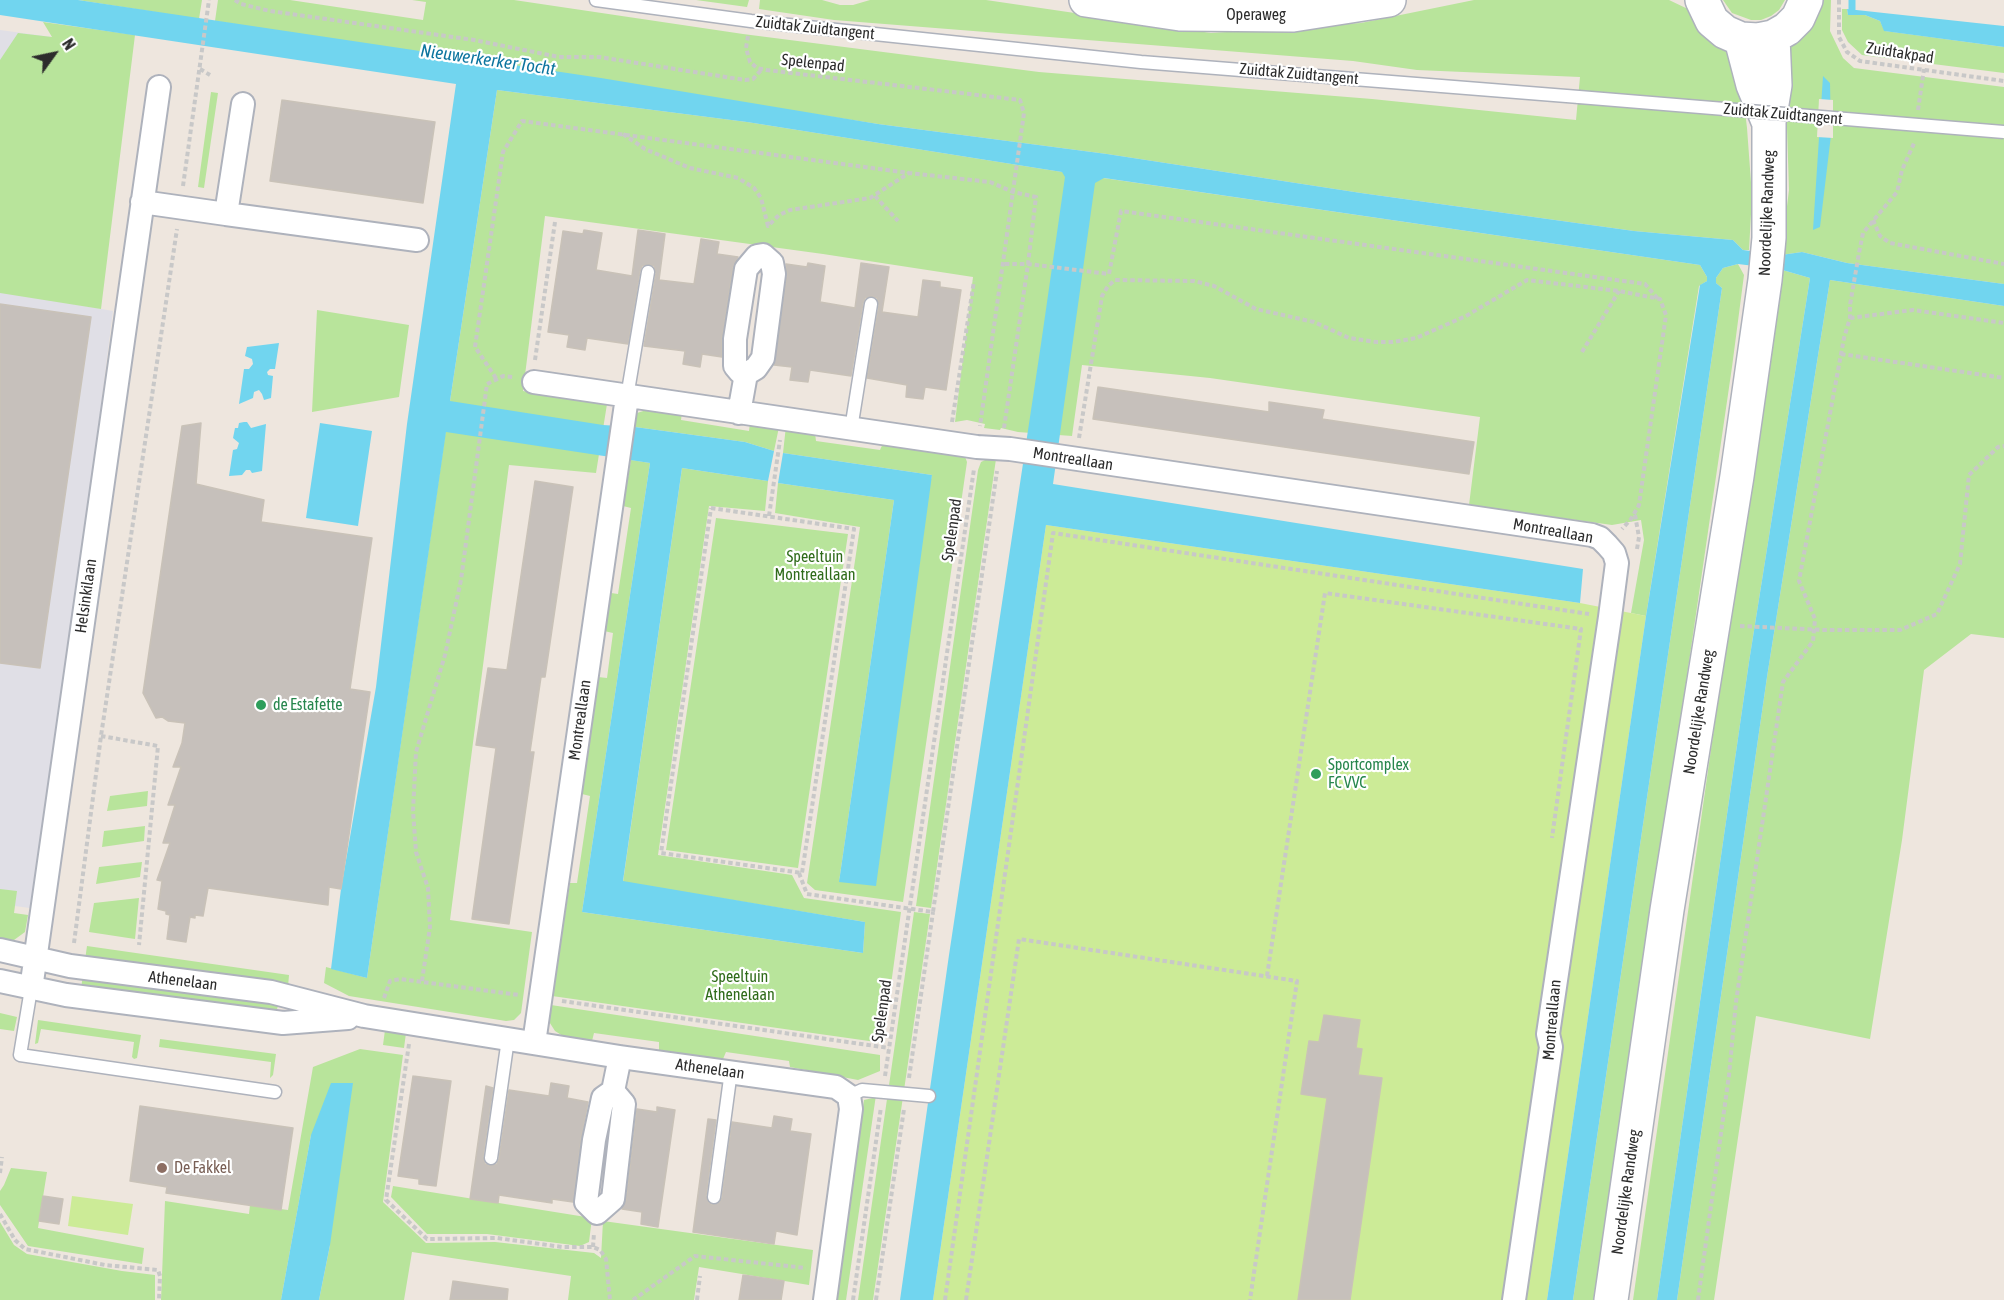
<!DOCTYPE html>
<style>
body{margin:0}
#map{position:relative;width:2004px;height:1300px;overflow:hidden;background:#eee6de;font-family:"Asap Condensed",sans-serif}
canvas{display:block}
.north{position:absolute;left:24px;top:24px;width:60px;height:60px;-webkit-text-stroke:4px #fff;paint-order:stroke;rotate:57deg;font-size:16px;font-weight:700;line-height:24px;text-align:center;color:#2c2c2c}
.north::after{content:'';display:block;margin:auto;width:21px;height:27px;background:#2c2c2c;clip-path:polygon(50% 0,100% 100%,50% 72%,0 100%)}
</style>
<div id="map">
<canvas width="2004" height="1300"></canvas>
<div class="north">N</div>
</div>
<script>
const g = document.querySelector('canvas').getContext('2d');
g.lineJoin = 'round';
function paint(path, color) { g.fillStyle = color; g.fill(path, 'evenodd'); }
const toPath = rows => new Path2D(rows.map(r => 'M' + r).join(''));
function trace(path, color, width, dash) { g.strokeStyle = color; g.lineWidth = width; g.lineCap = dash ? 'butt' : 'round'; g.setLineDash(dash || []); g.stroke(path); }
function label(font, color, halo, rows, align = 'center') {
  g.font = font + ' "Asap Condensed",sans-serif'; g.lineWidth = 4.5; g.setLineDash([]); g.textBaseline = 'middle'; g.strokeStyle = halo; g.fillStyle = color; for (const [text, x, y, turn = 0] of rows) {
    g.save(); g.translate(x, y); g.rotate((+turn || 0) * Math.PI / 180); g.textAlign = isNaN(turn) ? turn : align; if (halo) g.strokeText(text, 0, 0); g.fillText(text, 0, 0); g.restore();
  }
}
const industrial = toPath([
 [0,30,52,37,12,293,113,311,37,909,0,904]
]);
const green = toPath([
 [78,0,202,0,199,19],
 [218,0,290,0,423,20,426,2,412,0,514,0,743,34,1039,72,1372,99,1576,120,1580,77,1417,70,1353,61,834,20,759,9,760,0,822,0,840,5,853,5,870,0,986,0,1211,33,1361,23,1474,0,1669,0,1690,10,1731,48,1740,68,1747,128,1752,196,1749,250,1743,250,1733,240,1634,231,1361,193,1107,154,878,124,215,21],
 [696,0,749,0,747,7],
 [1723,0,1785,0,1779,10,1771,16,1761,20,1751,20,1732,13],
 [1818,0,1831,0,1830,31,1843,58,1854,68,2004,87,2004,284,1847,263,1802,252,1781,255,1789,190,1785,65,1790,41],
 [1842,9,1847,9,1848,15,1865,15,1880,21,1885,31,2004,47,2004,73,1862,55,1848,42,1842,30],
 [43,22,135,35,101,309,0,293,0,60,18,33,52,37],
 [497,90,747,122,1062,172,1700,265,1707,277,1707,281,1699,286,1646,616,1631,613,1644,540,1641,520,1612,525,1469,505,1480,417,1210,378,1082,365,1072,436,1018,432,1001,428,1000,430,984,428,985,424,967,420,955,422,973,277,823,254,545,216,523,391,607,404,596,473,509,465,450,920,532,932,521,1013,514,1020,506,1021,349,996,324,983,326,967,367,978,450,401],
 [211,92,218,93,204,188,198,187],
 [1738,264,1744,275,1732,367,1596,1300,1573,1300,1722,288,1716,283,1716,278,1723,268],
 [1779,269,1810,278,1749,662,1657,1300,1633,1300],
 [1830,280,2004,306,2004,638,1971,634,1924,670,1902,840,1870,1039,1756,1016,1714,1300,1677,1300,1767,677],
 [317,310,409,325,399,397,312,412],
 [656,407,682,412,681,420,749,431,750,423,779,427,774,451,745,442,635,427,637,413],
 [786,426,815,433,816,441,880,450,884,441,964,454,967,462,903,902,815,890,807,883,860,527,775,513,778,483,894,500,839,882,932,475,783,453],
 [989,458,996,459,931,908,916,906,978,470,981,462],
 [631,460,650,463,582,912,863,953,865,922,623,882,682,468,768,481,765,511,709,506,658,855,792,875,804,898,901,912,883,1043,552,996,570,883,577,883,590,796,582,794,598,677,607,678,613,633,604,631,611,593,618,594,631,508,623,506],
 [716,518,848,534,798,868,666,850],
 [148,791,147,806,107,811,110,796],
 [145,826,144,841,102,847,104,831],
 [142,862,140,877,96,884,99,867],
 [0,889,17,891,14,913,28,915,25,932,14,940,0,941],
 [139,898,135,939,89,932,94,903],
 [914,912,930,914,873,1300,858,1300],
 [87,946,289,975,288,987,85,960],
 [83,974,276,1002,278,1006,276,1012,81,989],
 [551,1005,880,1055,880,1071,858,1080,790,1067,789,1061,726,1052,723,1059,659,1050,659,1042,594,1033,592,1041,566,1038,555,1031,548,1020],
 [0,1013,17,1017,14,1031,0,1029],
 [38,1020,141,1035,137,1058,134,1059,132,1057,134,1042,41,1029,38,1043,35,1044],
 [385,1030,406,1033,404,1048,383,1045],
 [160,1039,276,1054,273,1075,270,1078,271,1062,159,1047],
 [360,1049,403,1055,383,1202,426,1243,495,1242,594,1253,601,1258,603,1221,813,1250,809,1285,699,1267,694,1300,568,1300,571,1276,412,1252,404,1300,319,1300,330,1245,311,1135,281,1300,161,1300,165,1201,249,1214,250,1205,288,1210,313,1067],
 [874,1095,876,1095,846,1300,835,1300,864,1100,873,1098],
 [11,1168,47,1172,38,1228,144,1248,142,1264,28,1246,0,1205,0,1191,4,1185],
 [393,1186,592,1218,589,1242,580,1246,487,1234,427,1234,391,1197],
 [0,1222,14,1245,27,1254,122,1271,155,1275,155,1300,0,1300]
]);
const pitch = toPath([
 [1046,525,1580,603,1646,616,1547,1300,933,1300],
 [72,1196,133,1204,128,1235,68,1226]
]);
const water = toPath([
 [0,0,78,0,601,78,878,124,1107,154,1361,193,1634,231,1733,240,1743,250,1781,255,1802,252,1847,263,2004,284,2004,306,1830,280,1767,677,1677,1300,1657,1300,1749,662,1810,278,1779,269,1738,264,1723,268,1716,278,1716,283,1722,288,1573,1300,1547,1300,1646,616,1700,285,1707,281,1707,277,1700,265,1104,178,1095,183,1053,484,1583,569,1580,603,1046,525,933,1300,900,1300,949,955,1041,344,1065,177,1062,172,747,122,497,90,450,401,603,425,635,427,745,442,774,451,768,481,682,468,623,881,865,922,863,953,582,912,650,463,446,432,367,978,331,969,341,889,376,687,407,424,456,84,0,15],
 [1847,9,2004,26,2004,47,1884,31,1880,21,1865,15,1848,15],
 [1823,76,1830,83,1831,135,1820,227,1813,230],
 [279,343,275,369,270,369,267,372,268,375,273,376,271,398,264,400,262,394,259,390,254,392,253,398,239,404,244,369,249,369,253,364,252,359,245,356,247,347],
 [244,422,247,422,251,428,266,424,262,471,252,473,250,470,246,470,242,475,229,476,233,450,237,449,239,443,233,438,235,428,238,428,239,423],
 [320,423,372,431,358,526,306,518],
 [783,453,932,475,876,886,839,882,894,500,778,483],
 [331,1083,353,1083,330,1245,319,1300,281,1300,311,1135]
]);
const pier = toPath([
 [1819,99,1833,100,1833,138,1817,137]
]);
const stream = toPath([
 [1852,9,1852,0]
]);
const building = toPath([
 [282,100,435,122,423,203,270,181,282,100],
 [584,230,602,233,596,270,632,276,638,230,665,234,659,280,694,284,701,239,719,242,717,254,738,257,733,267,722,337,722,357,702,354,700,367,683,364,685,351,644,346,656,273,654,266,649,264,642,266,640,271,628,344,587,338,585,350,567,347,569,335,548,332,563,231,583,234,584,230],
 [808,263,825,266,820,302,855,308,861,263,889,267,882,312,918,317,923,280,940,282,940,287,961,290,946,390,925,387,923,399,906,397,907,385,867,378,879,305,877,298,872,296,865,298,863,303,851,376,810,370,808,382,790,380,792,367,774,365,787,276,786,264,807,267,808,263],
 [0,304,91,317,40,668,0,663,0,304],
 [1098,387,1269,412,1269,402,1324,410,1322,419,1474,442,1469,474,1093,419,1098,387],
 [201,423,196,484,264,500,261,522,372,538,350,689,370,692,341,889,329,887,328,905,208,888,203,916,195,915,195,918,190,917,186,942,167,939,170,915,166,914,166,911,158,909,162,881,157,880,170,843,163,843,175,805,168,805,181,767,173,767,182,743,185,723,168,721,162,717,156,718,143,693,182,426,201,423],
 [535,481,573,487,545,677,541,677,530,752,534,752,509,924,472,919,496,748,476,745,488,668,507,670,535,481],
 [1324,1015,1360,1020,1356,1048,1362,1049,1358,1075,1382,1078,1350,1300,1298,1300,1327,1098,1301,1094,1309,1041,1319,1042,1324,1015],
 [413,1076,451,1081,436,1186,419,1184,419,1179,398,1176,413,1076],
 [551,1083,569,1086,567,1098,588,1102,581,1138,573,1202,552,1199,552,1203,499,1195,498,1203,470,1199,486,1086,493,1088,483,1157,485,1164,490,1166,497,1164,499,1159,509,1090,549,1096,551,1083],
 [140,1106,293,1128,281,1210,166,1193,167,1187,130,1181,140,1106],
 [657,1107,675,1110,658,1227,641,1224,642,1212,622,1209,626,1201,637,1109,657,1112,657,1107],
 [774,1116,792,1119,790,1131,811,1134,797,1235,776,1231,774,1244,693,1232,708,1119,716,1120,706,1196,709,1203,713,1205,720,1202,722,1198,732,1122,772,1128,774,1116],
 [43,1196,63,1199,59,1224,39,1221,43,1196],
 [743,1275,784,1281,781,1300,739,1300,743,1275],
 [453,1281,508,1289,507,1300,450,1300,453,1281]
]);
const path = toPath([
 [235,0,241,4,270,11,474,40,559,57,599,57,745,80,753,79,762,69],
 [1839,0,1839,37,1847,52,1860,61,2004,81],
 [748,36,746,48,750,62,757,68,766,70,1020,100,1024,113,980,426],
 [200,69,210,75],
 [1918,110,1924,69],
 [623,134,645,149,690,168,738,178,754,188,761,198,768,226,779,215,790,210,870,198,909,173],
 [183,186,209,0],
 [875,196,898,221],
 [1873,220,1880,236,1890,243,2004,264],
 [1850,318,1913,310,2004,323],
 [1582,352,1619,291],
 [1841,354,2004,378],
 [535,360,555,222],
 [496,378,475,347,503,152,522,121,909,173,990,182,1013,192,1036,197,1028,264,1002,264],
 [952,422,974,281],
 [1004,428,1028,264,1109,274,1121,211,1645,284,1658,299],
 [1079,438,1102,296,1108,286,1115,280,1194,281,1214,286,1256,309,1314,322,1349,338,1376,342,1393,342,1416,338,1466,316,1527,280,1619,291,1660,299,1666,315,1639,505,1631,519,1622,529],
 [711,508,854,529,802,873,661,853,711,508],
 [1635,515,1639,537,1637,549],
 [769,516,780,440],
 [1740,626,1824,630,1900,630,1937,614,1960,564,1969,475,1998,447,2004,446],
 [101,736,158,746,139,945],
 [799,873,807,894,933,912,997,471],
 [74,943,101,736,177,229],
 [1267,976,1325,593,1581,629,1552,838],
 [422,981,430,927,428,888,416,852,413,811,416,752,445,655,461,580,487,384,503,376,513,377],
 [384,998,390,981,400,979,519,995],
 [562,1001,889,1048],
 [409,1044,386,1200,427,1239,497,1238,562,1247,593,1247,600,1250,606,1259,610,1300],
 [885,1076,974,469],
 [909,1078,933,912],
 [0,1173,2,1157],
 [0,1214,15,1240,25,1249,105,1265,158,1270,160,1276,159,1300],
 [593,1247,594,1233],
 [633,1300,695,1256,806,1268],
 [697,1300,700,1276],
 [853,1300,881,1107],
 [876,1300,904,1109],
 [945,1300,1053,533,1589,614],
 [966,1300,1019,939,1297,981,1250,1300],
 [1698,1300,1729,1075,1736,1002,1783,682,1813,641,1815,619,1799,581,1844,338,1850,318,1850,305,1859,253,1863,233,1897,192,1902,170,1915,141]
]);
const lane = toPath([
 [596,0,751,21,1141,62,1579,97],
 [627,397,648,272],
 [851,429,871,304],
 [31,989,20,1055,275,1092],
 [849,1096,862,1090,929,1096],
 [491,1158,508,1039],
 [714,1197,731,1071]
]);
const street = toPath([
 [243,104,226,214,417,240],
 [142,202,226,214],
 [534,382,977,447,1010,449,1592,535,1600,538,1607,545,1614,553,1617,563,1610,617,1548,1034,1551,1047,1514,1300],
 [739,413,746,374,756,368,763,358,774,274,772,263,763,255,757,256,746,269,735,339,735,366,740,372,746,374],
 [0,950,70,966,271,992,364,1016,620,1057,836,1087,849,1096,851,1109,825,1300],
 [0,981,66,995,283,1023,348,1018],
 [31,989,159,87],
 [534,1043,627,397],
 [613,1091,624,1104,613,1199,597,1213,586,1202,594,1140,603,1098,613,1091,620,1057]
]);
const secondary = toPath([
 [1086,0,1180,14,1293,15,1389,0],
 [1702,0,1712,21,1725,32,1741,39,1758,40,1773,37,1787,29,1798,18,1806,0],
 [1741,39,1753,85,1768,121],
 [1611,1300,1667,910,1737,476,1765,280,1769,238,1769,122,1775,85,1773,37]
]);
const laneBridge = toPath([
 [1579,97,2004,132]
]);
const markers = [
 [261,705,6,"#2e9e5b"],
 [1316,774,6,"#2e9e5b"],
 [162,1168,6,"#8d6e63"]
];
const streetNames = [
 ["Operaweg",1256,15],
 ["Zuidtak Zuidtangent",815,28,6],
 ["Zuidtakpad",1900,53,9],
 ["Spelenpad",813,63,6],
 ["Zuidtak Zuidtangent",1299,74,5],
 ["Zuidtak Zuidtangent",1783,114,5],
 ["Noordelijke Randweg",1767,213,-88],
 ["Montreallaan",1073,459,9],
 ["Spelenpad",952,530,-82],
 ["Montreallaan",1553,531,10],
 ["Helsinkilaan",86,596,-82],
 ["Noordelijke Randweg",1699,712,-81],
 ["Montreallaan",580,720,-82],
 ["Athenelaan",183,981,7],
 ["Spelenpad",882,1011,-82],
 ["Montreallaan",1552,1020,-85],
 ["Athenelaan",710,1069,8],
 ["Noordelijke Randweg",1626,1192,-82]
];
const parkNames = [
 ["Speeltuin",815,557],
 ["Montreallaan",815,575],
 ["Speeltuin",740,977],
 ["Athenelaan",740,995]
];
const leisureNames = [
 ["de Estafette",273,705],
 ["Sportcomplex",1328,765],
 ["FC VVC",1328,783]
];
const educationNames = [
 ["De Fakkel",174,1168]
];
const waterNames = [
 ["Nieuwerkerker Tocht",488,60,8]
];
paint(industrial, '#e0dfe6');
paint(green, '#b8e49b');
paint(pitch, '#cceb97');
paint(water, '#71d5ef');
paint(pier, '#eee6de');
trace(stream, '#71d5ef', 7);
paint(building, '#c6c0bb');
trace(building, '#c9c2b8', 1.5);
trace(lane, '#aeb2bc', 15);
trace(street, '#aeb2bc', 26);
trace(secondary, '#aeb2bc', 36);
trace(path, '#c8c8c8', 4, [4.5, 3]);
trace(lane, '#fff', 12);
trace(street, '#fff', 22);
trace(secondary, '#fff', 33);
trace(laneBridge, '#aeb2bc', 15, []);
trace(laneBridge, '#fff', 12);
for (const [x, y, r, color] of markers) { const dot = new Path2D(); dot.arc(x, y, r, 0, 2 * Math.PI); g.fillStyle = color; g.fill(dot); trace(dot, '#fff', 2); }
label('16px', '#2c2c2c', '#fff', streetNames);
label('16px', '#2f6b1a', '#fff', parkNames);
label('16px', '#27864d', '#fff', leisureNames, 'left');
label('16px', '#785e54', '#fff', educationNames, 'left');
label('italic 18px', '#0d759f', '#fff', waterNames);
</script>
